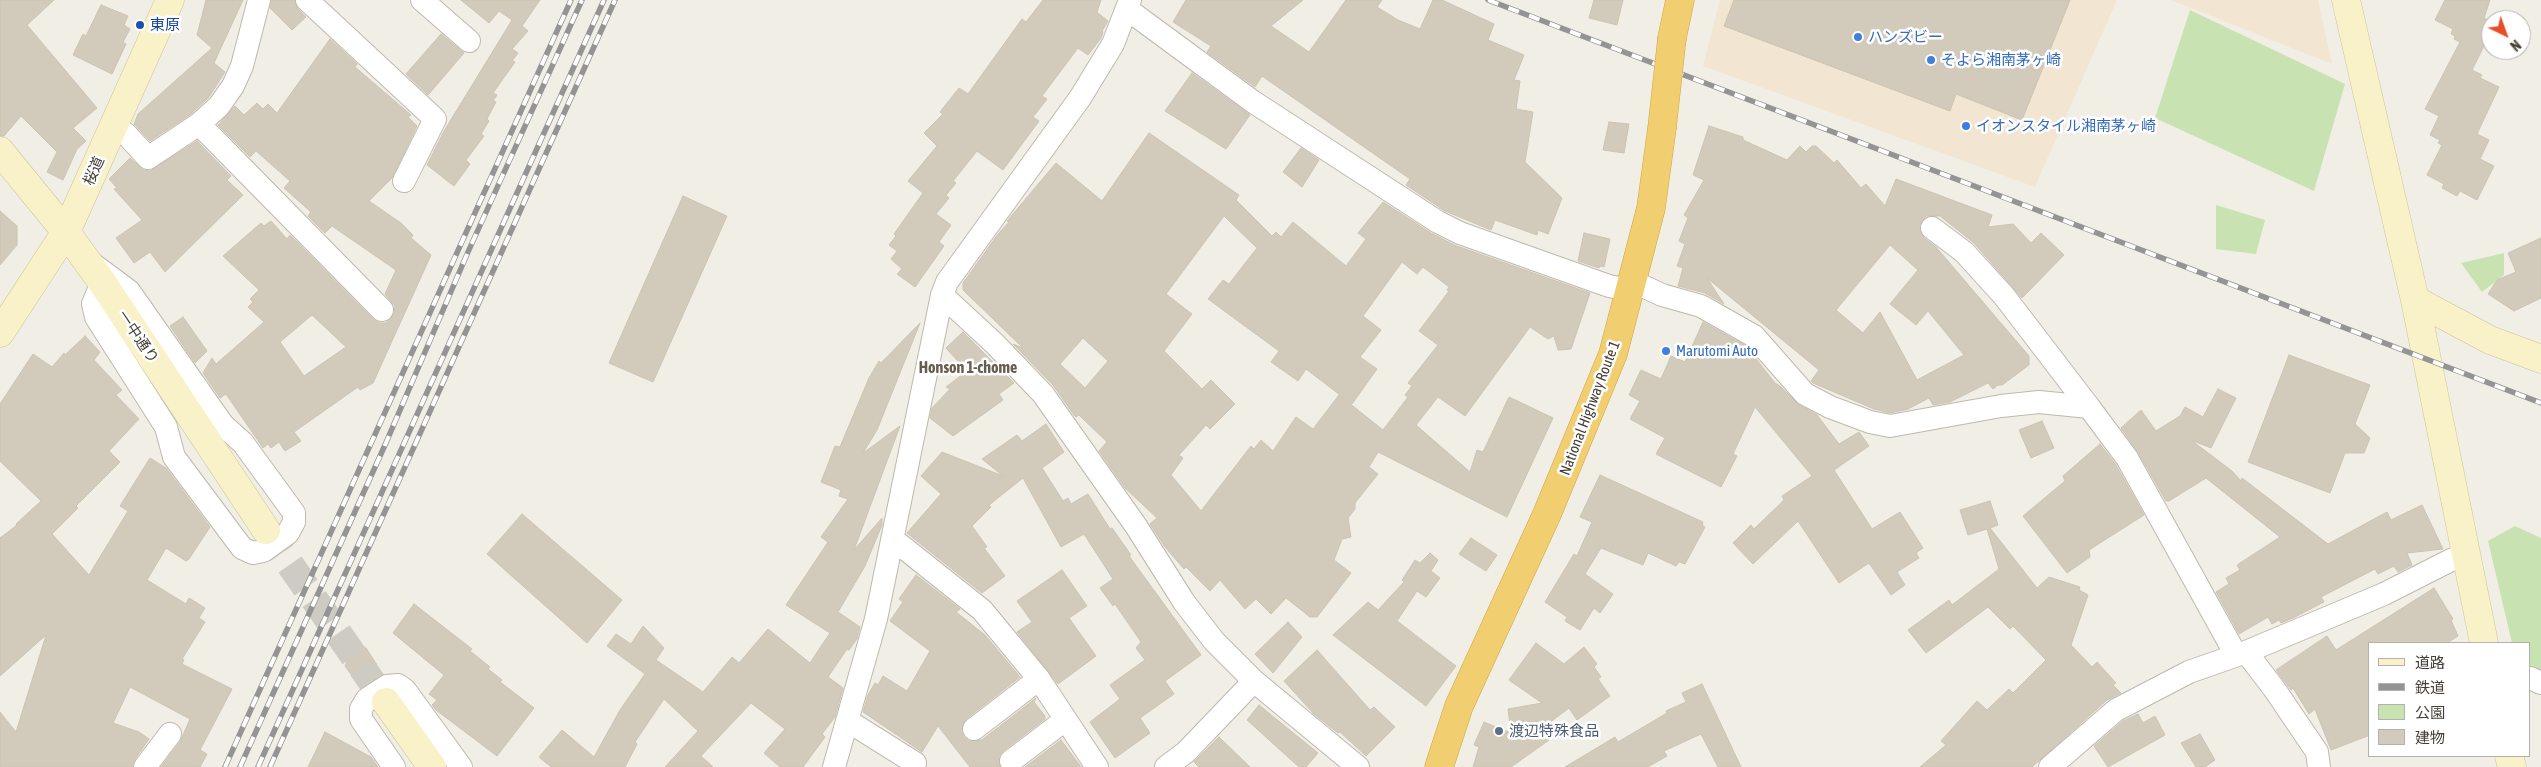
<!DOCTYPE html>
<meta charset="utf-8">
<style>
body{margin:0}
#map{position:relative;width:2541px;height:767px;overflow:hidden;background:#f1eee6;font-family:"Asap Condensed","Noto Sans JP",sans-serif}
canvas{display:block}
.legend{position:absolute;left:2368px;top:642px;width:162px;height:115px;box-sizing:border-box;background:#fff;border:1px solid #b4b2af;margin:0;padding:6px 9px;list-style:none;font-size:15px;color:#433f36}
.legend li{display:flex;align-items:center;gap:10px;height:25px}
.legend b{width:25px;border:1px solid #b4b2af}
.north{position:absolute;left:2481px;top:10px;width:50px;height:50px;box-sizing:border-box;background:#fff;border:1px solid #b4b2af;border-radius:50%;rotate:138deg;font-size:14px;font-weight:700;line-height:20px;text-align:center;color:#433f36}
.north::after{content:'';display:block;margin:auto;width:18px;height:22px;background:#e75027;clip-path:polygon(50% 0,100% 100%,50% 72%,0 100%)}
</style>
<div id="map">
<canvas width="2541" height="767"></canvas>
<ul class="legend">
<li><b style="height:6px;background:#f9f1c7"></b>道路</li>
<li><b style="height:6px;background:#949494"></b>鉄道</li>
<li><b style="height:14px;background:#c9e2b2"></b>公園</li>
<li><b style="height:14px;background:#d2cbbc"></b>建物</li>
</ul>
<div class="north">N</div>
</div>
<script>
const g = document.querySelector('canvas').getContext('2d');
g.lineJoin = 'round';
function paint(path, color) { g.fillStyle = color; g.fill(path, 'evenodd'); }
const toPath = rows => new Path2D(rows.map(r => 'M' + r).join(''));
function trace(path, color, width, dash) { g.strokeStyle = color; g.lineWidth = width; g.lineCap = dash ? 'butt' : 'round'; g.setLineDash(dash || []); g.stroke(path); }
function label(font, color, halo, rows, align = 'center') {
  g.font = font + ' "Asap Condensed","Noto Sans JP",sans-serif'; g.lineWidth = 5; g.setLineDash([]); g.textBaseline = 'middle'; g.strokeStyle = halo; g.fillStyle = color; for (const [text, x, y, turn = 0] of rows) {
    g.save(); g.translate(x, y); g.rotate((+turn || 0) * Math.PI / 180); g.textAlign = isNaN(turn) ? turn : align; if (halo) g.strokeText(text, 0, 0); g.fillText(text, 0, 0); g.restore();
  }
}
const commercial = toPath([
 [1720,0,2117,0,2035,187,1703,66],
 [2171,0,2318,0,2332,64]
]);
const green = toPath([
 [2190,10,2345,84,2314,191,2155,118],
 [2216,205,2265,220,2256,254,2216,249],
 [2504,253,2504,275,2482,292,2461,263],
 [2515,526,2541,538,2541,672,2530,668,2530,643,2512,643,2488,541]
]);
const building = toPath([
 [0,0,54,0,27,25,97,108,73,128,86,141,77,149,63,180,47,172,57,152,21,116,4,136,0,136,0,0],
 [206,0,243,0,214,63,225,72,209,97,191,114,150,141,134,124,138,114,212,48,197,35,206,0],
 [272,0,294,0,298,9,306,17,292,30,270,8,272,0],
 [461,0,540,0,522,26,528,31,512,49,518,53,512,61,515,62,493,93,497,95,493,101,496,102,487,119,489,121,481,134,484,136,466,160,470,164,454,186,427,165,444,131,512,20,499,11,489,23,461,0],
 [1043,0,1101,0,1097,12,1108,21,1102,31,1103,32,1101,38,1088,55,1078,48,1042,96,1047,99,1033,117,1039,121,1003,170,977,151,953,181,956,183,946,195,949,198,936,214,951,225,939,242,944,246,915,287,897,274,902,269,891,259,897,251,889,245,896,236,894,234,923,193,908,181,937,146,924,133,943,114,940,112,959,88,968,94,1022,19,1026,22,1043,0],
 [1186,0,1303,0,1271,26,1309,52,1346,0,1382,0,1377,7,1398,20,1420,29,1433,0,1442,0,1494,24,1488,40,1524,55,1514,80,1520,81,1516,109,1533,112,1525,162,1562,198,1548,234,1538,230,1537,235,1495,220,1491,230,1445,211,1406,185,1410,179,1262,76,1255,87,1207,52,1211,46,1173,22,1186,0],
 [1594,0,1623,0,1617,25,1589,18,1594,0],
 [1734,0,2070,0,2022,120,1956,94,1950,111,1724,26,1734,0],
 [2445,0,2490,0,2484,18,2491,22,2491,32,2472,70,2482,75,2480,78,2499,87,2477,134,2489,140,2480,159,2494,166,2477,200,2460,191,2457,196,2442,188,2444,184,2427,175,2442,145,2438,143,2440,140,2430,135,2439,116,2425,109,2460,42,2454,39,2455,36,2451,34,2453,29,2435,20,2445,0],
 [101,5,128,16,124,25,130,29,123,42,126,44,112,74,73,55,83,34,86,36,101,5],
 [441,34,464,53,428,95,406,74,441,34],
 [330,39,357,64,355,67,411,115,408,117,417,126,392,178,369,201,401,223,413,235,411,238,431,255,373,383,360,390,358,387,294,432,301,441,285,451,279,442,271,448,268,444,263,448,226,394,220,398,203,373,212,358,216,364,264,322,248,307,253,302,250,299,259,290,223,256,261,223,264,226,271,221,287,239,290,235,373,319,379,323,386,323,394,314,395,306,385,294,396,270,332,226,325,233,308,216,311,212,284,188,290,181,256,151,250,157,218,125,235,106,244,115,257,103,263,109,268,104,277,113,330,39],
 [312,315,346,347,304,376,280,342,312,315],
 [1192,73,1250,115,1226,149,1165,111,1192,73],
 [1609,122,1629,124,1624,153,1603,150,1609,122],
 [1709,126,1743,137,1743,140,1787,160,1800,146,1806,152,1812,146,1816,146,1834,163,1837,160,1861,188,1866,184,1885,206,1896,179,1992,215,1988,227,2013,224,2031,243,2041,233,2064,255,2022,298,1974,243,1940,216,1926,216,1919,227,1924,238,1936,247,2029,356,2029,365,2002,385,1998,385,1993,389,1988,383,1950,402,1933,405,1929,398,1908,409,1890,413,1874,409,1813,383,1811,381,1819,370,1707,278,1724,304,1705,293,1678,286,1683,268,1677,266,1685,244,1679,241,1688,218,1684,215,1704,180,1693,175,1709,126],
 [1890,245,1918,270,1890,304,1916,325,1928,311,1964,355,1917,380,1880,312,1863,333,1836,310,1890,245],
 [1149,133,1239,195,1236,200,1272,236,1276,232,1281,237,1293,222,1346,266,1366,239,1358,233,1383,202,1431,233,1454,245,1590,293,1571,349,1558,350,1554,336,1548,339,1530,327,1465,416,1438,397,1416,425,1470,472,1477,450,1483,452,1509,397,1553,418,1507,517,1378,452,1369,467,1378,474,1355,503,1355,509,1348,518,1351,537,1342,539,1334,560,1351,573,1317,617,1310,617,1286,598,1271,614,1256,599,1245,609,1220,580,1210,591,1186,567,1184,569,1165,547,1150,524,1157,518,1125,488,1099,451,1107,442,1079,415,1076,417,1074,415,1053,385,1013,344,1023,348,963,290,963,283,998,234,1009,222,1007,221,1056,163,1102,201,1149,133],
 [1224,216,1257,248,1229,284,1223,280,1208,299,1279,351,1271,362,1298,381,1306,369,1352,404,1377,369,1360,357,1381,330,1363,316,1402,262,1417,274,1423,267,1449,287,1447,290,1449,291,1419,331,1438,345,1408,383,1412,386,1405,395,1408,397,1383,430,1339,395,1313,429,1296,417,1273,451,1261,440,1254,449,1251,446,1201,511,1171,475,1183,458,1179,455,1206,425,1210,429,1235,404,1211,380,1202,389,1164,351,1192,314,1166,294,1224,216],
 [1083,338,1108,361,1085,388,1060,364,1083,338],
 [197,141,231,176,227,180,243,195,165,272,150,252,134,263,116,238,142,220,114,189,117,188,109,179,130,158,143,170,150,171,197,141],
 [1301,148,1319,160,1302,187,1283,172,1301,148],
 [683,196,727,216,653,382,609,363,683,196],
 [0,211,17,226,17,245,0,265,0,211],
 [1584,233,1610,239,1604,267,1600,266,1599,268,1578,261,1584,233],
 [2541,238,2541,298,2514,311,2488,294,2497,280,2516,272,2508,253,2541,238],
 [183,317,207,351,195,363,170,326,183,317],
 [1703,322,1746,346,1775,383,1780,386,1799,405,1817,415,1839,444,1859,432,1869,446,1834,470,1872,529,1900,512,1923,548,1916,553,1919,558,1897,572,1905,585,1891,595,1869,563,1839,583,1798,521,1753,564,1733,543,1751,525,1754,529,1784,500,1782,496,1812,476,1755,407,1733,454,1737,456,1721,487,1656,454,1665,438,1630,419,1640,401,1629,395,1641,370,1661,379,1671,356,1685,362,1703,322],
 [920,323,877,430,863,453,900,426,854,550,882,518,882,525,865,566,838,612,860,627,857,639,849,650,847,649,828,677,843,688,835,717,822,734,825,737,803,767,780,767,764,753,785,729,751,703,701,756,713,767,665,767,698,731,664,699,635,742,637,744,625,767,551,767,539,757,562,730,594,757,620,710,645,674,607,646,616,634,631,644,643,626,664,648,656,660,703,692,732,657,739,663,768,629,810,663,830,633,786,605,828,542,821,537,848,499,839,496,841,490,821,482,835,446,840,447,869,378,879,361,881,363,920,323],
 [963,332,1014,383,999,394,1003,400,953,436,930,418,932,408,950,389,946,387,967,371,946,348,963,332],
 [85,336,100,352,94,360,122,390,116,395,139,419,109,451,120,462,76,506,78,508,52,534,89,575,128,511,120,506,150,458,166,468,210,527,189,559,186,561,166,548,147,580,186,604,189,598,205,608,199,618,205,622,182,659,184,660,182,664,232,689,200,750,207,754,200,767,161,767,180,742,190,719,130,687,113,723,139,732,149,739,135,759,132,767,0,767,0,712,16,732,46,635,0,676,0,538,17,525,16,524,41,501,0,461,0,404,33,354,52,367,64,353,65,355,85,336],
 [2289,355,2370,385,2355,424,2370,438,2364,453,2345,453,2330,493,2248,462,2289,355],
 [2218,389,2236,398,2211,448,2191,440,2232,471,2241,481,2242,478,2328,544,2387,512,2391,520,2422,505,2443,549,2407,553,2412,565,2398,572,2394,566,2378,574,2375,569,2321,597,2324,602,2293,618,2281,623,2279,620,2272,624,2268,617,2239,634,2216,592,2229,584,2226,578,2240,570,2237,565,2280,537,2206,478,2169,501,2166,501,2138,452,2121,428,2141,410,2156,431,2180,416,2185,407,2203,417,2218,389],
 [2042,421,2054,448,2031,458,2019,430,2042,421],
 [1046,424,1064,452,1042,468,1063,501,1068,498,1071,504,1088,494,1110,529,1112,528,1131,555,1129,556,1201,655,1165,681,1174,694,1140,718,1150,733,1115,758,1090,722,1120,699,1110,685,1145,660,1136,648,1141,642,1115,604,1113,606,1100,588,1113,579,1084,534,1061,547,1023,478,989,505,991,507,972,526,987,547,984,548,1005,576,982,593,907,533,941,494,921,476,942,452,1003,476,982,459,1017,435,1022,441,1046,424],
 [2100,444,2116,465,2144,515,2089,550,2090,557,2067,573,2023,516,2065,481,2063,476,2100,444],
 [1600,475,1703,522,1702,525,1705,527,1685,564,1679,562,1676,566,1648,553,1643,565,1601,548,1585,574,1613,594,1600,613,1594,608,1580,630,1565,621,1567,617,1545,602,1574,554,1577,556,1592,522,1580,517,1600,475],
 [1990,501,1998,525,1990,528,2037,588,2049,577,2080,587,2079,590,2088,595,2071,645,2092,667,2097,662,2116,683,2113,685,2121,693,2107,700,2032,767,1920,767,1946,745,1941,741,1977,701,1987,710,2009,689,2013,693,2046,660,2013,626,2010,629,1988,607,1926,653,1908,630,1949,600,1952,605,1999,569,1987,529,1968,535,1960,510,1990,501],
 [522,514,622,600,587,643,487,554,522,514],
 [1471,538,1497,555,1486,571,1459,554,1471,538],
 [1430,553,1438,560,1431,571,1440,578,1426,597,1417,591,1397,621,1456,666,1426,706,1333,635,1368,602,1378,610,1404,582,1402,580,1415,560,1420,563,1430,553],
 [1062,570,1087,606,1069,618,1096,656,1058,684,1017,632,1032,622,1017,601,1062,570],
 [916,575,960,609,956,612,985,635,1020,677,966,719,961,730,964,737,969,741,982,740,1036,698,1034,702,1045,716,1045,719,1003,751,999,756,1000,767,970,767,938,726,922,752,863,712,868,695,875,683,878,685,883,676,907,691,930,651,890,621,903,602,899,599,916,575],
 [2434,588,2453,619,2451,620,2458,636,2447,643,2370,643,2370,735,2331,750,2315,709,2309,714,2293,688,2291,690,2276,670,2327,636,2336,650,2434,588],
 [414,604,472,649,470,651,490,667,488,669,502,680,500,682,534,708,497,756,436,710,432,705,437,700,429,694,444,675,393,633,414,604],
 [1288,622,1302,637,1273,673,1255,654,1288,622],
 [1536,643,1564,664,1584,647,1597,664,1594,667,1601,677,1598,679,1610,696,1577,720,1569,708,1541,729,1549,740,1511,767,1473,767,1479,747,1474,745,1484,722,1511,733,1508,709,1542,703,1509,680,1536,643],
 [358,648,366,648,377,665,355,680,345,666,351,653,358,648],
 [1317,650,1370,710,1374,707,1395,727,1366,756,1340,732,1338,733,1314,714,1284,681,1317,650],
 [1702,684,1741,767,1718,767,1701,734,1664,751,1667,756,1648,767,1565,767,1615,737,1618,742,1667,713,1666,711,1686,702,1682,693,1702,684],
 [1259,705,1318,753,1306,767,1299,767,1247,720,1259,705],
 [2138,714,2143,723,2155,716,2165,735,2108,767,2094,746,2123,721,2138,714],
 [325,732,371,757,378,767,308,767,325,732],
 [2200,734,2215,760,2205,767,2196,767,2181,743,2200,734],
 [1219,737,1250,767,1199,767,1194,762,1219,737],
 [1061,740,1081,767,1025,767,1061,740]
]);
const secondaryTunnel = toPath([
 [266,530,386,702]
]);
const street = toPath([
 [307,0,435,119,404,181],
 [422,0,469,41],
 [1127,9,1252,101,1438,222,1460,233,1609,286,1630,290],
 [199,124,382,310],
 [113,127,126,134,148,158,199,124,219,106,233,86,242,66,259,0],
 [1932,228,1964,252,2004,296,2089,407],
 [94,265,129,291,223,425,243,443,294,513,294,522,288,533,263,551,253,553,242,548,174,457,166,427,96,317,93,304,102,282],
 [1632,281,1662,295,1701,306,1754,336,1805,394,1830,407,1870,422,1890,426,2001,406,2039,402,2089,407,2127,458,2236,655],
 [942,295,995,344,1043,394,1136,526,1184,602,1214,641,1254,681,1358,767],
 [894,540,982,610,1039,679,1097,767],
 [2246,652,2275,690,2317,752,2319,767],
 [2530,678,2541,683],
 [848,721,915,763],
 [974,729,1039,679],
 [1011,761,1065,720],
 [145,767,170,734],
 [394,767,361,719,361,709,367,699,387,686,398,685,405,690,461,767],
 [834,767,876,619,942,295,947,282,1080,98,1113,44,1130,0],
 [1166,767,1186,752,1254,681],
 [2050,767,2116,710,2189,672,2246,652,2384,594,2451,560,2467,555]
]);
const secondary = toPath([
 [2346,0,2415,300,2484,643],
 [0,151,66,232,102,282,266,530],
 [2415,300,2490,340,2541,359],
 [0,333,66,232,170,0],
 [386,702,432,767],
 [2509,756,2512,767]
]);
const highway = toPath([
 [1672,38,1680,0],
 [1439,767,1459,706,1547,514,1613,354,1651,208,1662,128]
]);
const rail = toPath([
 [1488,0,2541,403],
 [225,767,571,0],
 [240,767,385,445,468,252,582,0],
 [258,767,604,0],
 [270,767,615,0]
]);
const highwayBridge = toPath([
 [1662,128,1672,38]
]);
const markers = [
 [140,25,5,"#1a4fb4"],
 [1858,37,5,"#3f7fe0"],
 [1931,60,5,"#3f7fe0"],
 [1966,126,5,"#3f7fe0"],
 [1666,351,5,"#3f7fe0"],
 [1499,731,5,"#5c6f8a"]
];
const transitNames = [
 ["東原",150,25]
];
const shopNames = [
 ["ハンズビー",1868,37],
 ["そよら湘南茅ヶ崎",1941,60],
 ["イオンスタイル湘南茅ヶ崎",1976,126],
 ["Marutomi Auto",1676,351]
];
const streetNames = [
 ["桜道",94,171,-66],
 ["一中通り",138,337,56],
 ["National Highway Route 1",1590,408,-69]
];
const serviceNames = [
 ["渡辺特殊食品",1509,731]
];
const neighbourhoodNames = [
 ["Honson 1-chome",968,368]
];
paint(commercial, '#f2e6d2');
paint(green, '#c9e2b2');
paint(building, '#d2cbbc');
trace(building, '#ccc3b0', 1);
trace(secondaryTunnel, '#cecbc3', 28, [28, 14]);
trace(street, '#bfb9ac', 24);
trace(secondary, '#cdc399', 29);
trace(highway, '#cfa442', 29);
trace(street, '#fff', 22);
trace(secondary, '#f9f1c7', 28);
trace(highway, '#f1cf71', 28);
trace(rail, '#949494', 5.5);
trace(rail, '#fff', 4, [11]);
trace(highwayBridge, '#cfa442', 29, []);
trace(highwayBridge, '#f1cf71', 28);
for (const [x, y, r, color] of markers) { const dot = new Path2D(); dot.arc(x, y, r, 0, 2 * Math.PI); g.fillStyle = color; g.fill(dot); trace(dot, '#fff', 2); }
label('15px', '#164399', '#fff', transitNames, 'left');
label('15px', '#366cbe', '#fff', shopNames, 'left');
label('15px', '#433f36', '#fff', streetNames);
label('15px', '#4e5e75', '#fff', serviceNames, 'left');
label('bold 16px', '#655d4e', '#fff', neighbourhoodNames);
</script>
